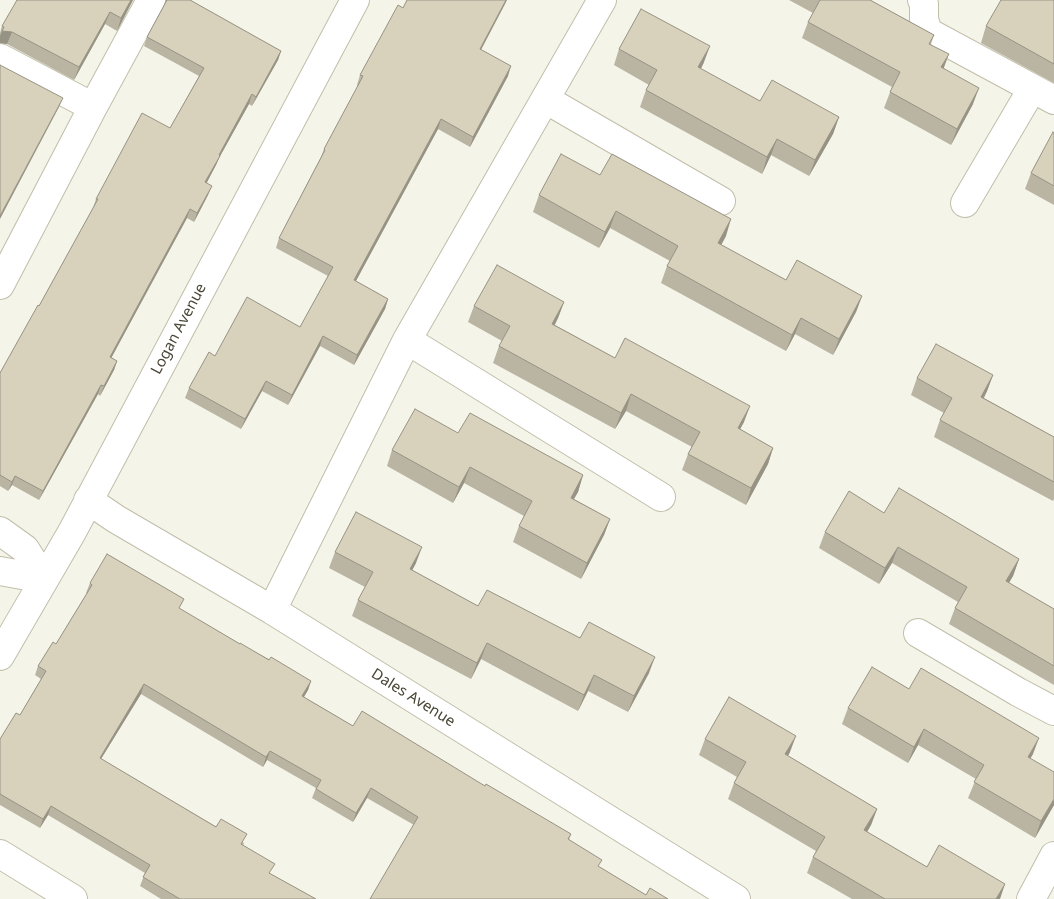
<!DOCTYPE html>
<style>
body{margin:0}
canvas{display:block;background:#f5f4e8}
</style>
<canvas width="1054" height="899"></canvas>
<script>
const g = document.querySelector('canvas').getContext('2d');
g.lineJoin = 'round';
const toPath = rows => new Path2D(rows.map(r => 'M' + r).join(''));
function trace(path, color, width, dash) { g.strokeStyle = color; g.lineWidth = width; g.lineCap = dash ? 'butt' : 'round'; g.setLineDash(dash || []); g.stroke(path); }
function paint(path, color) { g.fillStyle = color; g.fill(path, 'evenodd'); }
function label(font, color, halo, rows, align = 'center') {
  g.font = font + ' "Noto Sans",sans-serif'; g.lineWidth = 4; g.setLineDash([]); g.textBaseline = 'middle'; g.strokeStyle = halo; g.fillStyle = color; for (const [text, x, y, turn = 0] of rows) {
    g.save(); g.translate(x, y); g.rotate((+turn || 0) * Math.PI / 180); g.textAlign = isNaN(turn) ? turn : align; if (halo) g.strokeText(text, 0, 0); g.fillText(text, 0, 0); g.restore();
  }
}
const minor = toPath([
 [922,0,924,4,924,19,928,32,1054,100],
 [0,58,93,107,0,285],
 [545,99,721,201],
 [93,107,151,0],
 [965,203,1032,89],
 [407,340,661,497],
 [88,500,116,519,272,610,736,899],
 [0,531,25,549,44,579],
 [0,571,44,579],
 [272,610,407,340,602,0],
 [918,633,1018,692,1054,711],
 [0,656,72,532,355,0],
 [0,854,73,899],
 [1031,899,1054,856]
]);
const wall = toPath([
 [133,0,117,31,105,24,74,80,7,44,0,43,0,33,2,26],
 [166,0,190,0,281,51,278,60,252,106,249,104,219,158,216,165,206,183,208,195,194,222,187,218,111,357,117,361,114,370,100,396,98,394,39,500,12,485,8,491,0,486,0,373,39,306,93,208,96,199,170,128,199,76,144,46,147,37,165,3],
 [789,0,870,0,934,35,931,44,944,68,973,104,951,145,884,108,892,87,802,38,808,22,813,13],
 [1054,0,1054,83,981,43,986,26],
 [506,2,481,50,508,76,470,147,438,129,356,281,388,299,385,309,354,365,320,346,288,405,262,391,241,429,185,398,189,388,215,356,300,327,328,276,276,248,279,238,321,157,324,149,358,86,357,85,360,75,403,8],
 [619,49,704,62,701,69,760,101,839,117,833,134,809,176,771,155,762,174,640,107,646,90,649,85,614,65],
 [1054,133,1054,205,1025,189,1031,173],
 [600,175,726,236,721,245,786,280,862,296,856,312,833,355,795,334,786,351,661,283,667,266,670,261,610,228,599,248,533,212,539,195],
 [564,302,558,318,555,325,615,358,744,422,740,429,773,448,768,464,746,505,682,470,688,454,692,447,626,411,615,429,493,363,499,346,502,341,468,322,474,306],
 [993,375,987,391,984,398,1054,437,1054,499,1053,501,934,437,940,420,944,413,911,395,917,378],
 [458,433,583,475,578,492,574,499,610,519,604,535,581,579,513,542,519,526,524,516,464,483,453,503,387,466,392,450],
 [884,513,1019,559,1013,576,1009,583,1054,609,1054,685,949,624,955,608,958,602,892,563,879,584,819,548,825,532],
 [335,552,416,563,412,570,478,606,580,638,649,673,628,712,588,691,578,711,481,659,471,679,352,616,358,600,365,587,329,568],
 [90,583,180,609,240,644,311,681,308,690,304,697,353,726,485,786,571,834,569,840,599,867,646,895,668,899,370,899,414,825,367,798,353,822,312,798,316,788,267,760,263,767,141,694,101,759,244,843,243,845,271,874,316,899,161,899,140,886,145,873,48,815,40,828,0,805,0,739,20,715,41,679,35,675,38,666,56,644,87,593,86,593],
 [909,689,1033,754,1030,758,1054,805,1035,838,968,798,976,779,918,745,908,763,842,724,848,708],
 [705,739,790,752,788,756,877,809,871,825,867,832,927,867,1000,899,852,899,807,873,813,857,816,851,728,799,734,783,737,777,699,755]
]);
const shadedWall = toPath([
 [131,0,133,0,117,31,121,18],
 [506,0,507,0,506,2,476,59,480,49],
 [110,12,105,24,74,80,79,67],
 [2,31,12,32,7,44,0,43,0,36],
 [710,46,704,62,693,84,698,67],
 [281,51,278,60,252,106,256,97],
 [949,54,943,70,941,67],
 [511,66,508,76,470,147,473,137],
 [979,88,973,104,951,145,957,129],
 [252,94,249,104,219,158,216,165,202,192,205,182,219,155],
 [63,98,59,107,0,219,0,216],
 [839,117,833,134,809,176,815,160],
 [441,119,438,129,351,290,354,280],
 [777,139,771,155,762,174,767,157],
 [212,186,208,195,194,222,197,213],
 [190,209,187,218,107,366,110,357],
 [616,211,610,228,599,248,605,232],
 [731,219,726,236,713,260,718,243],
 [862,296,856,312,833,355,839,339],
 [388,299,385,309,354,365,357,355],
 [564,302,558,318,546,340,552,324],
 [801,318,795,334,786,351,792,335],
 [323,336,320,346,288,405,292,395],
 [117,361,114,370,100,396,104,386],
 [993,375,987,391,976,413,981,397],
 [266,381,262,391,241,429,245,419],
 [101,385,98,394,39,500,43,491],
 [631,394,626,411,615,429,621,413],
 [750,406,744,422,732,444,738,428],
 [773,448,768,464,746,505,751,488],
 [470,467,464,483,453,503,459,487],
 [583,475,578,492,565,514,571,498],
 [15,476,12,485,8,491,12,482],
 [610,519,604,535,581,579,587,563],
 [422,547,416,563,404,586,410,569],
 [898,547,892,563,879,584,885,568],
 [1019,559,1013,576,1000,597,1006,581],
 [487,643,481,659,471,679,477,663],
 [655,657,649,673,628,712,634,696],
 [594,675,588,691,578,711,584,695],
 [311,681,308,690,299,705,302,696],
 [144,684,141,694,96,767,100,758],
 [924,729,918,745,908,763,914,747],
 [796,736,790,752,779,771,785,754],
 [1039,738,1033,754,1022,773,1028,757],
 [270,751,267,760,263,767,266,757],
 [371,788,367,798,353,822,356,813],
 [1054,799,1054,805,1035,838,1041,821],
 [51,806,48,815,40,828,43,819],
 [877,809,871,825,859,846,864,830],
 [1005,884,1000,899,996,899]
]);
const building = toPath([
 [17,0,131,0,121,18,110,12,79,67,12,32,2,31,4,27,2,26,17,0],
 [167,0,190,0,281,51,256,97,252,94,219,155,220,156,205,182,212,186,197,213,190,209,110,357,117,361,104,386,101,385,43,491,15,476,12,482,0,475,0,373,38,305,39,306,98,199,96,199,142,113,170,128,204,68,147,37,167,0],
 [407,0,506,0,480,49,511,66,473,137,441,119,354,280,388,299,357,355,323,336,292,395,266,381,245,419,189,388,209,352,215,356,247,297,300,327,333,267,279,238,325,150,324,149,363,76,360,75,398,5,403,8,407,0],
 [820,0,870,0,934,35,929,44,949,54,941,67,979,88,957,129,890,92,900,72,808,22,820,0],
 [1001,0,1054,0,1054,64,986,26,1001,0],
 [641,9,710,46,698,67,760,101,772,80,839,117,815,160,777,139,767,157,646,90,657,70,619,49,641,9],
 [0,65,63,98,0,216,0,65],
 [1053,132,1054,133,1054,186,1031,173,1053,132],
 [561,154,600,175,612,154,731,219,718,243,786,280,797,260,862,296,839,339,801,318,792,335,667,266,678,246,616,211,605,232,539,195,561,154],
 [497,265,564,302,552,324,615,358,625,338,750,406,738,428,773,448,751,488,688,454,700,432,631,394,621,413,499,346,510,326,474,306,497,265],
 [936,344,993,375,981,397,1054,437,1054,482,940,420,952,398,917,378,936,344],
 [415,409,458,433,470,413,583,475,571,498,610,519,587,563,519,526,532,501,470,467,459,487,392,450,415,409],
 [899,488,1019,559,1006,581,1054,609,1054,666,955,608,967,587,898,547,885,568,825,532,849,491,884,513,899,488],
 [356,512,422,547,410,569,478,606,487,590,580,638,589,622,655,657,634,696,594,675,584,695,487,643,477,663,358,600,373,572,335,552,356,512],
 [107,554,184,599,179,608,240,644,240,643,269,660,271,657,311,681,302,696,353,726,362,711,485,786,486,784,571,834,568,839,602,860,598,866,646,895,650,888,668,899,370,899,418,817,371,788,356,813,316,789,321,780,270,751,266,757,144,684,100,758,216,827,221,819,247,834,241,844,275,864,269,873,316,899,180,899,143,877,150,865,51,806,43,819,0,794,0,739,16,713,20,715,46,671,38,666,53,642,56,644,92,585,90,583,107,554],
 [872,667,909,689,921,668,1039,738,1028,757,1054,772,1054,799,1041,821,974,782,984,765,924,729,914,747,848,708,872,667],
 [729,697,796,736,785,754,877,809,864,830,927,867,939,845,1005,884,996,899,885,899,813,857,825,837,734,783,746,762,705,739,729,697]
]);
const streetNames = [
 ["Logan Avenue",179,329,-62],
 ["Dales Avenue",413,698,32]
];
trace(minor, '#c1beaa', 30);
trace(minor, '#fff', 28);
paint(wall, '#bab5a3');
paint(shadedWall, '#979384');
paint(building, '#d8d2bd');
trace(building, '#979384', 1);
label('15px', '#494636', '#fff', streetNames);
</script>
